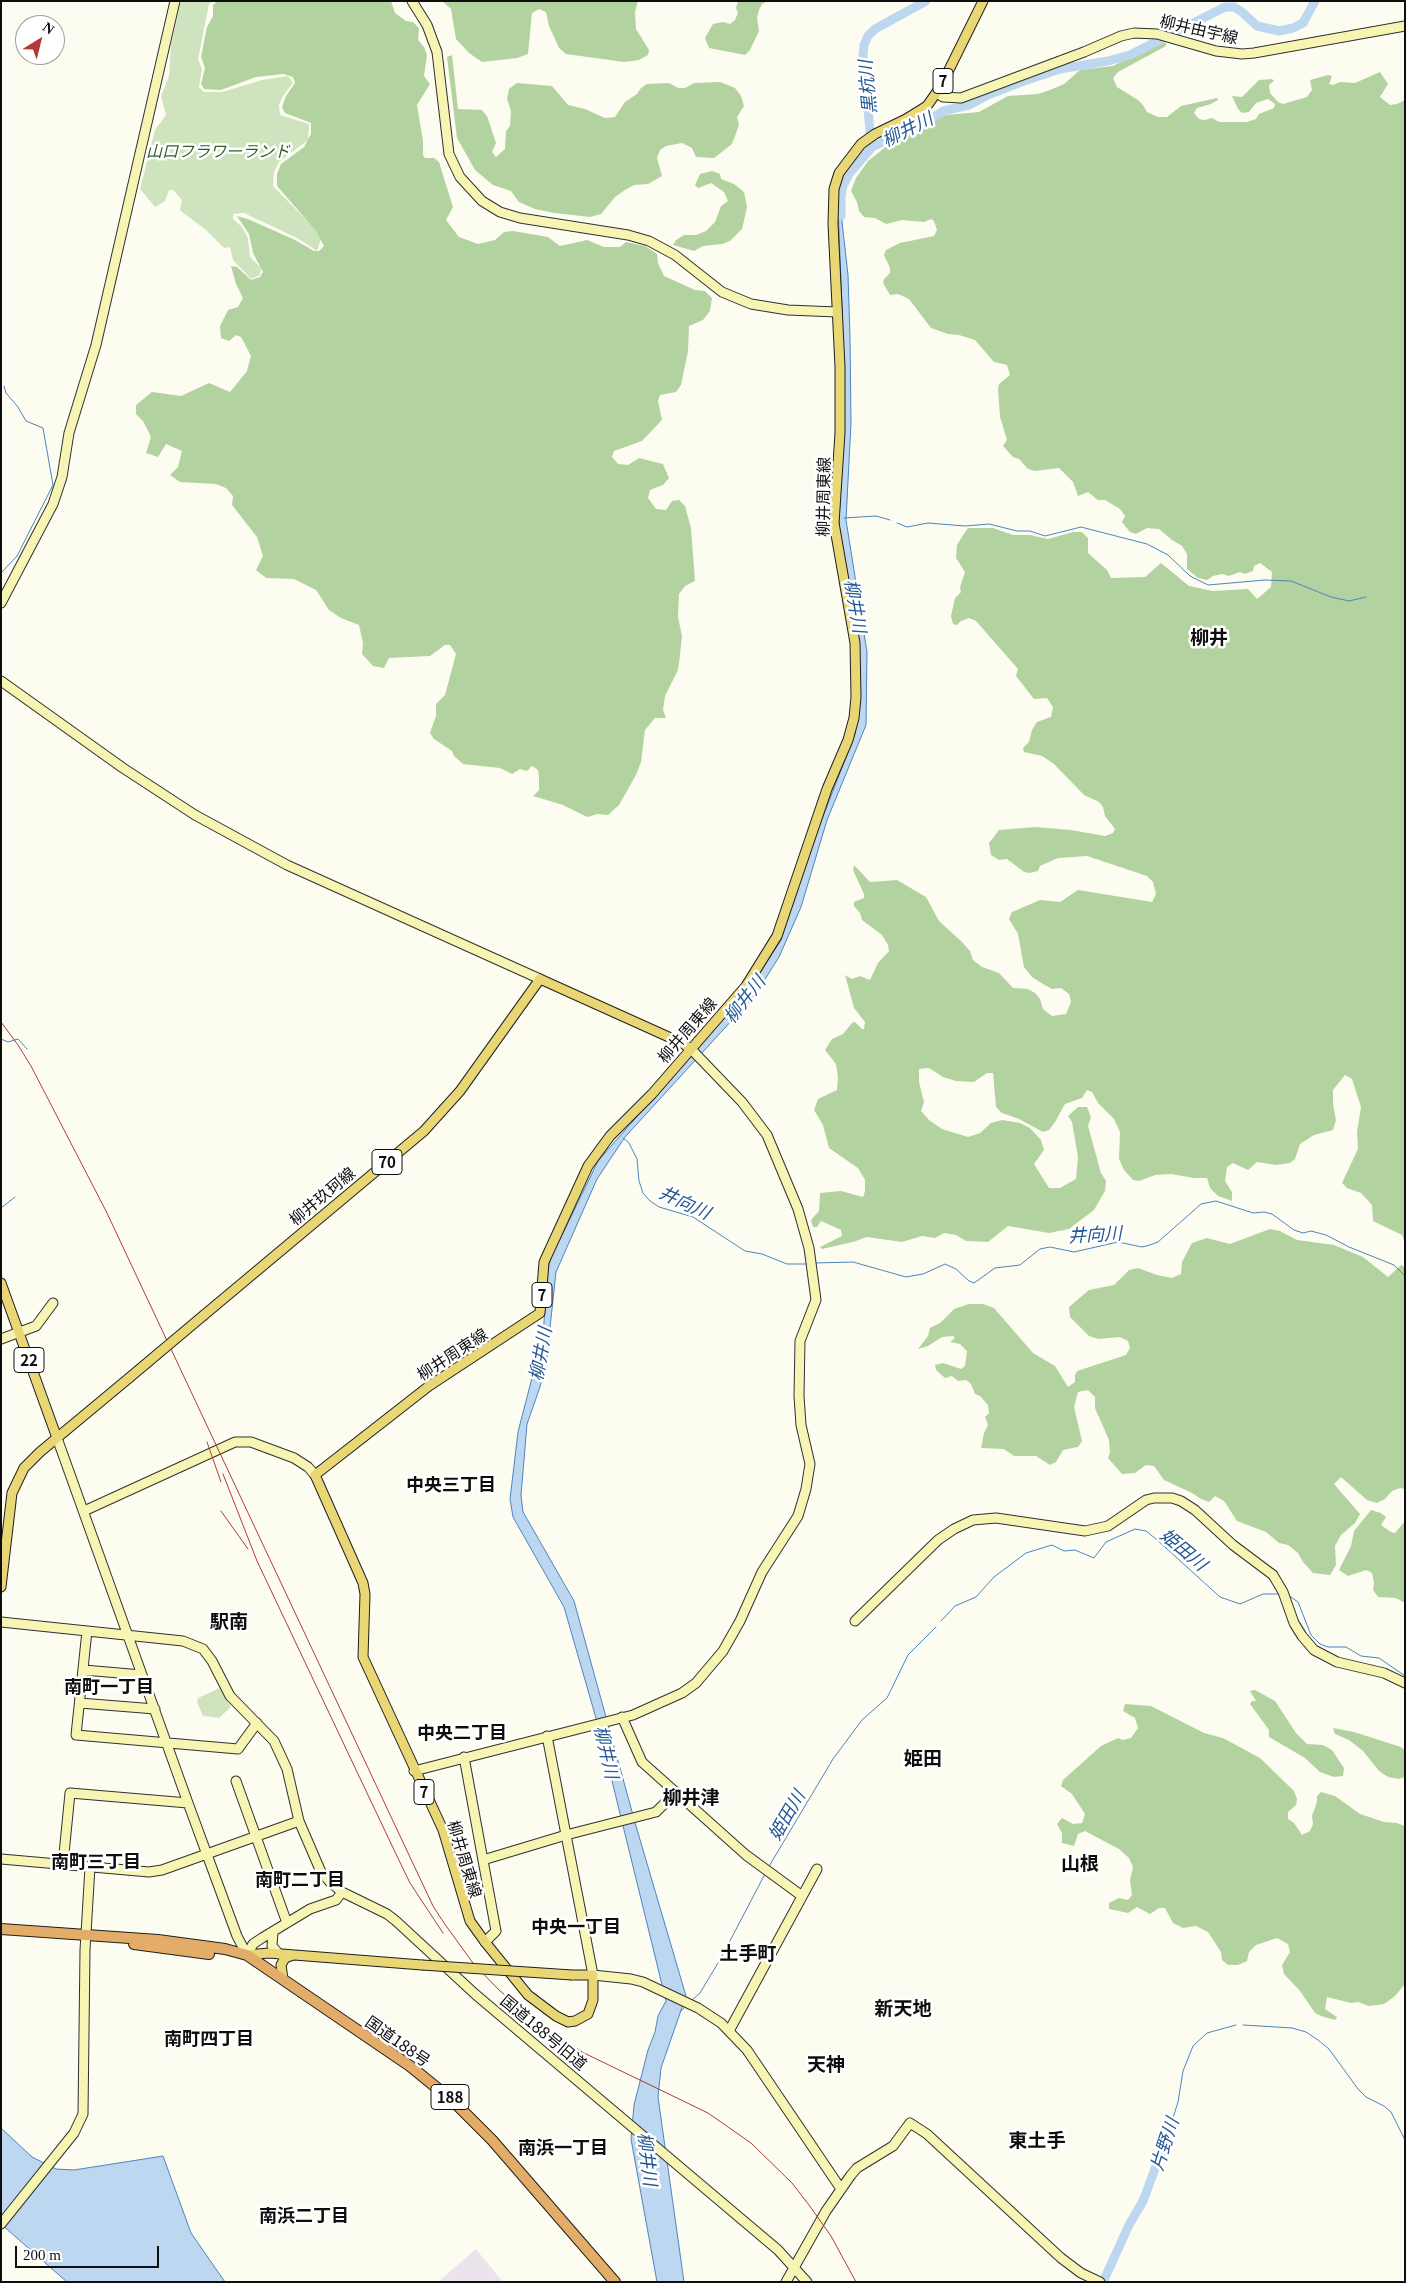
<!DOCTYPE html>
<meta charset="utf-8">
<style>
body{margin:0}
#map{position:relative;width:1406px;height:2283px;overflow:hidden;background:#fdfcf1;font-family:Georgia,serif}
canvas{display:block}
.frame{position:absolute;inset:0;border:2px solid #0e0e0e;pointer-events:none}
.north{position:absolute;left:15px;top:15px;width:50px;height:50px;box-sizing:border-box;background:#fff;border:1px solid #9f9f9f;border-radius:50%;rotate:36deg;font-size:14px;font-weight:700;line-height:20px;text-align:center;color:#0e0e0e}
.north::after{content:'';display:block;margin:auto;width:18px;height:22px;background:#af3c36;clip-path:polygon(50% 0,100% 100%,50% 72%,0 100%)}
.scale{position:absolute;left:15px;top:2246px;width:144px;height:22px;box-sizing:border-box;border:2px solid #0e0e0e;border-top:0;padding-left:6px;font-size:15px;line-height:18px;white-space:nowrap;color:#0e0e0e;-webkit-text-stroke:4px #fff;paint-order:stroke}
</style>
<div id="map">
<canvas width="1406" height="2283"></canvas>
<div class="frame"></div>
<div class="north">N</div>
<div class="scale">200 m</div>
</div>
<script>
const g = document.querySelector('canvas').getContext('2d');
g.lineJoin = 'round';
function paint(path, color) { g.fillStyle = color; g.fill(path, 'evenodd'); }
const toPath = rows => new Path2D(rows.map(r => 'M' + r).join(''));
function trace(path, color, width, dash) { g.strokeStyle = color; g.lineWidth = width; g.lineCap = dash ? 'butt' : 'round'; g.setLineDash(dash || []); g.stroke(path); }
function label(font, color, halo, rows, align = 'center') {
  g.font = font + ' Georgia,"Noto Sans JP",serif'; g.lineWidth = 5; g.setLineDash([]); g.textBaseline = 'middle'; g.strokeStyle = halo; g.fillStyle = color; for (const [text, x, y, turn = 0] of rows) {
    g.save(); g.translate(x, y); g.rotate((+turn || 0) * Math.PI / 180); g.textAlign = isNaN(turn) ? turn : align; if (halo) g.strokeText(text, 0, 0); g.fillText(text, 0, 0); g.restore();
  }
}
const industrial = toPath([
 [476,2249,503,2282,438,2282]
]);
const green = toPath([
 [181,1,213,1,209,4,198,59,202,69,199,87,204,92,222,92,262,80,288,76,293,83,283,96,279,105,280,115,309,124,308,140,279,162,274,172,273,186,322,236,317,251,297,238,244,213,233,214,233,219,242,227,248,238,250,257,261,268,260,275,251,279,233,260,230,247,224,248,206,230,182,212,180,210,182,200,173,190,169,190,165,201,155,207,140,189,155,130,166,115,161,96,169,76,171,45],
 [220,1688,231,1707,219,1718,203,1716,197,1702,198,1698]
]);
const forest = toPath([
 [217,1,391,1,395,13,406,21,413,22,419,28,418,40,424,47,427,55,424,76,430,84,417,105,423,141,423,155,425,158,434,158,439,162,453,207,446,220,459,237,478,244,495,240,504,232,513,231,548,237,560,246,587,240,604,247,620,247,626,242,645,246,657,254,658,263,664,276,695,290,705,291,712,298,710,311,703,320,689,326,688,351,681,385,676,392,660,395,658,401,662,420,642,441,614,451,612,457,618,464,628,465,639,458,663,464,669,478,663,485,650,490,648,498,656,509,666,510,672,501,679,500,685,506,691,528,695,581,685,586,679,594,678,617,682,636,680,655,678,670,665,696,663,710,666,718,655,718,645,730,641,762,636,775,619,805,608,815,598,814,587,817,563,805,533,796,539,790,539,778,538,770,532,766,527,771,520,769,512,774,500,768,463,764,454,756,452,751,434,739,430,733,436,716,436,704,445,695,456,654,450,645,445,645,430,656,389,658,384,668,373,666,362,654,363,643,359,625,341,618,329,610,316,590,294,579,266,578,256,570,263,556,257,537,232,505,233,496,226,488,216,484,180,482,170,475,178,467,182,451,166,444,158,457,146,453,151,437,143,421,136,414,136,405,152,392,181,396,209,383,230,392,247,371,251,356,241,337,236,335,229,341,221,338,220,326,228,310,238,307,243,298,236,284,231,266,237,267,251,280,260,277,263,272,253,253,249,234,237,216,248,219,295,240,314,251,319,251,324,246,317,232,277,186,277,174,281,164,304,147,311,134,311,123,285,113,282,107,286,96,295,83,293,77,283,74,256,77,221,90,204,89,201,84,205,68,201,57,207,27,213,16,213,5],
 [442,1,638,1,635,12,636,29,649,50,648,55,639,60,624,62,566,54,559,48,549,26,546,12,539,9,532,13,528,54,517,58,482,62,469,53,456,39,451,9],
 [738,1,767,1,762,4,759,10,757,18,759,31,750,50,745,55,709,48,705,38,713,24,723,22,730,24,735,20,738,13,736,8],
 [1162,42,1166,43,1166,46,1118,72,1113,78,1117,87,1138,100,1143,105,1147,112,1158,117,1167,117,1181,106,1217,98,1218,100,1211,104,1197,108,1194,113,1199,119,1205,120,1212,118,1219,122,1247,122,1256,119,1259,114,1274,108,1275,104,1268,99,1256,103,1249,112,1242,113,1238,109,1232,96,1242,97,1259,80,1272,79,1274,81,1269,85,1270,93,1278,102,1283,104,1307,97,1312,90,1310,80,1328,75,1332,76,1329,84,1333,85,1340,82,1355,83,1380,72,1388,84,1380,97,1390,105,1397,104,1405,100,1405,1243,1402,1235,1373,1221,1372,1205,1361,1193,1347,1188,1342,1183,1358,1149,1357,1132,1361,1107,1352,1079,1345,1075,1333,1090,1333,1104,1336,1120,1333,1130,1314,1135,1300,1144,1295,1159,1290,1163,1276,1165,1257,1162,1248,1170,1233,1163,1227,1167,1225,1181,1232,1192,1232,1201,1218,1196,1210,1188,1207,1178,1194,1178,1171,1174,1155,1175,1139,1181,1133,1180,1124,1170,1119,1159,1120,1132,1114,1119,1098,1103,1092,1092,1087,1090,1082,1098,1065,1104,1055,1122,1049,1130,1043,1132,1019,1119,1002,1113,996,1107,993,1073,987,1073,974,1082,956,1081,943,1077,929,1068,919,1069,919,1082,924,1102,921,1111,929,1120,942,1129,968,1137,980,1133,991,1123,1002,1120,1020,1123,1030,1128,1041,1140,1044,1150,1034,1164,1049,1188,1060,1188,1076,1179,1078,1157,1072,1122,1068,1116,1078,1107,1087,1107,1091,1117,1088,1126,1101,1173,1106,1181,1105,1191,1094,1210,1069,1229,1049,1233,1008,1226,988,1242,966,1241,956,1235,944,1233,935,1238,922,1236,902,1242,867,1237,853,1242,822,1249,820,1247,842,1236,841,1230,821,1221,817,1227,813,1227,811,1220,819,1211,820,1193,841,1191,863,1197,865,1191,865,1180,858,1168,829,1148,823,1125,814,1110,818,1099,837,1090,838,1077,836,1064,825,1050,832,1039,843,1034,852,1023,855,1022,862,1029,864,1029,865,1022,854,1008,845,975,852,979,860,976,870,980,878,963,889,951,888,945,882,935,862,920,860,913,854,906,854,902,864,898,864,894,853,870,854,865,870,882,897,880,926,897,939,921,962,942,970,951,973,960,982,967,999,973,1013,988,1028,989,1035,993,1040,999,1043,1009,1052,1016,1066,1014,1071,1002,1069,994,1061,988,1052,989,1043,984,1032,977,1024,967,1018,934,1009,919,1012,912,1040,900,1060,902,1078,890,1152,902,1156,894,1153,882,1147,876,1087,856,1058,858,1040,866,1038,871,1030,873,1024,872,1007,859,999,860,991,855,989,843,999,830,1035,827,1071,830,1105,836,1113,833,1115,829,1105,816,1103,807,1099,802,1084,795,1054,764,1042,756,1024,752,1023,748,1029,742,1032,730,1037,722,1051,717,1053,707,1047,698,1034,699,1016,676,1018,669,976,621,969,618,961,621,957,625,953,624,951,616,955,598,961,592,960,587,965,572,956,558,957,545,962,537,968,528,993,528,1013,535,1030,535,1048,539,1073,532,1082,532,1088,538,1088,553,1107,570,1111,578,1145,577,1161,563,1189,586,1213,591,1248,589,1257,599,1271,587,1272,572,1260,563,1254,566,1253,571,1245,574,1240,572,1229,576,1222,574,1213,576,1207,580,1198,578,1187,569,1187,554,1182,546,1172,540,1159,529,1147,528,1136,534,1130,532,1122,522,1125,516,1120,509,1105,500,1098,500,1088,492,1078,496,1073,482,1059,468,1035,471,1028,469,1019,459,1013,457,1003,446,1007,440,1000,417,998,389,999,384,1010,375,1007,365,994,362,975,340,959,335,948,334,931,328,909,299,898,294,890,295,883,283,884,279,890,273,890,268,884,255,886,250,900,243,934,236,937,230,934,221,931,219,924,222,902,220,886,224,875,218,864,217,859,211,857,202,851,191,856,178,868,161,898,137,918,134,932,121,946,115,979,112,1008,96,1038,94,1050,90,1064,84,1080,70,1113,66],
 [452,55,458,109,482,110,487,116,496,143,492,152,496,157,505,149,506,131,510,126,511,111,507,99,509,89,517,83,552,86,568,105,585,109,605,118,615,117,625,102,637,94,641,88,647,84,669,83,678,88,685,88,694,83,720,82,735,88,741,96,744,106,737,117,739,125,732,144,714,158,696,157,692,148,682,143,666,146,660,150,657,158,662,176,648,184,634,185,625,190,615,197,601,214,590,217,554,213,535,209,519,202,511,191,493,185,475,170,457,138,447,57],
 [712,171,720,174,721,179,734,184,744,192,747,207,742,229,730,241,722,244,703,246,694,251,673,245,676,240,684,235,696,235,706,231,715,222,721,206,728,201,724,192,711,183,698,188,695,185,700,174],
 [1270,1229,1280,1231,1297,1240,1334,1245,1363,1257,1388,1277,1401,1265,1405,1267,1405,1489,1400,1488,1392,1491,1385,1499,1377,1503,1367,1500,1341,1477,1334,1484,1360,1514,1355,1523,1341,1535,1335,1546,1336,1565,1330,1575,1313,1573,1303,1562,1298,1553,1288,1545,1279,1543,1266,1532,1237,1521,1224,1501,1215,1496,1209,1502,1201,1499,1192,1493,1164,1480,1154,1466,1146,1465,1135,1473,1122,1474,1108,1458,1110,1453,1109,1440,1095,1408,1095,1397,1088,1390,1078,1392,1074,1407,1082,1441,1078,1447,1063,1450,1056,1462,1050,1465,1036,1456,1014,1456,1004,1449,981,1448,984,1433,988,1425,985,1417,989,1413,988,1405,980,1396,975,1394,971,1384,966,1380,958,1381,952,1376,945,1378,936,1370,935,1365,943,1363,961,1369,965,1366,967,1351,960,1344,950,1342,955,1338,953,1336,942,1337,928,1346,918,1349,928,1336,930,1328,940,1323,954,1309,969,1304,983,1304,994,1308,1033,1353,1055,1366,1068,1387,1075,1382,1075,1375,1077,1371,1126,1355,1130,1348,1128,1341,1120,1337,1098,1339,1089,1336,1070,1317,1069,1307,1089,1290,1114,1285,1129,1270,1138,1268,1157,1275,1172,1278,1181,1274,1182,1262,1192,1243,1207,1238,1230,1244],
 [1371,1510,1381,1513,1386,1517,1381,1525,1391,1532,1395,1533,1405,1521,1405,1603,1396,1598,1378,1597,1373,1590,1374,1583,1372,1573,1366,1570,1348,1576,1339,1570,1351,1546,1354,1531],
 [1255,1690,1275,1701,1296,1733,1307,1744,1323,1745,1332,1750,1344,1768,1343,1776,1334,1777,1320,1772,1305,1758,1269,1737,1269,1730,1250,1704,1252,1701,1256,1701,1250,1691],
 [1125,1704,1151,1706,1204,1733,1223,1738,1260,1758,1294,1791,1297,1799,1296,1805,1288,1812,1288,1819,1294,1823,1302,1835,1310,1831,1313,1824,1312,1816,1317,1802,1317,1796,1321,1792,1335,1796,1360,1814,1384,1822,1397,1823,1405,1826,1405,1984,1395,1996,1384,2004,1369,2006,1358,2002,1351,2003,1327,1997,1325,2009,1337,2017,1335,2020,1321,2016,1315,2013,1300,1991,1284,1974,1282,1965,1290,1952,1288,1944,1277,1938,1256,1945,1249,1952,1247,1961,1238,1965,1228,1965,1222,1960,1221,1952,1208,1932,1196,1926,1183,1928,1173,1923,1165,1908,1159,1908,1150,1914,1137,1907,1128,1913,1109,1909,1109,1903,1119,1898,1128,1900,1132,1895,1130,1880,1133,1867,1129,1858,1119,1849,1085,1831,1078,1834,1074,1846,1062,1843,1062,1833,1057,1824,1062,1818,1073,1824,1082,1823,1085,1814,1072,1794,1061,1786,1063,1780,1101,1746,1118,1738,1123,1740,1131,1738,1138,1728,1135,1718,1123,1711],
 [1333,1728,1354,1732,1401,1747,1405,1750,1405,1777,1399,1779,1388,1777,1379,1771,1363,1751,1349,1740,1335,1734]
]);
const water = toPath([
 [838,206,844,206,842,222,848,275,850,337,851,423,846,520,867,652,866,725,827,820,801,907,779,957,755,995,625,1137,597,1179,556,1272,549,1337,550,1344,540,1387,527,1424,521,1495,523,1512,574,1601,636,1826,686,1996,661,2068,658,2097,684,2282,657,2282,631,2139,634,2105,648,2050,655,2032,658,2016,666,2001,600,1732,564,1607,513,1517,510,1499,518,1432,543,1335,548,1268,551,1258,598,1161,751,986,781,940,812,845,855,734,858,717,839,522,843,448,842,308,838,206],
 [1,2128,32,2157,56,2169,74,2170,163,2156,191,2233,225,2282,67,2282,1,2224,1,2128]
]);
const stream = toPath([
 [844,518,876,516,890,520],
 [897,523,907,527,928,523,965,526,989,524,1017,531,1030,531,1045,536,1081,527,1147,544,1168,555,1190,576,1208,585,1265,580,1291,581,1331,597,1349,601,1366,597],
 [1,573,17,556,53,485,43,428,26,421,18,407,6,393,4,386],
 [1,1039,8,1042,18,1039,27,1049],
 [623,1138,629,1143,637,1159,639,1181,643,1193,650,1201,659,1207,693,1217,745,1251,762,1254,787,1264,808,1264],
 [1,1208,15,1197],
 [815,1263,853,1262,906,1277,923,1274,945,1264,956,1269,969,1281,974,1283,995,1268,1020,1265,1040,1249,1050,1247,1074,1252,1118,1242,1142,1247,1150,1245,1158,1242,1201,1204,1216,1201,1253,1213,1264,1212,1272,1214,1294,1230,1303,1233,1311,1231,1326,1235,1349,1247,1394,1265,1405,1276],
 [1288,1595,1298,1602,1311,1635,1320,1644,1328,1647,1346,1647,1361,1656,1379,1658,1405,1676],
 [941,1621,955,1606,976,1597,994,1577,1026,1553,1052,1545,1064,1551,1075,1550,1094,1558,1106,1542,1135,1529,1146,1531,1156,1539,1220,1597,1240,1604,1263,1594,1279,1594],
 [768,1868,833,1759,862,1720,887,1698,908,1655,936,1627],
 [691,2001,700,1993,721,1958,765,1874],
 [680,2012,686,2006],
 [1243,2025,1292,2028,1306,2032,1318,2040,1329,2049,1358,2089,1366,2097,1384,2106,1391,2112,1405,2140],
 [1168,2134,1178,2102,1183,2071,1193,2046,1207,2033,1236,2025]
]);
const river = toPath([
 [871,142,863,56,864,45,868,36,875,29,926,1],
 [841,216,841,196,843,186,849,174,872,147,924,123,943,111,969,105,988,95,1021,82,1060,69,1108,61,1130,55,1225,7,1234,7,1242,12,1257,26,1279,31,1293,28,1303,23,1315,1],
 [1103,2282,1129,2225,1143,2201,1168,2134]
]);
const secondary = toPath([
 [412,1,427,25,437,52,449,154,460,177,482,201,500,212,520,218,628,235,649,241,675,255,722,292,751,304,788,310,837,312],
 [937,93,943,97,961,98,1084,52,1121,36,1134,33,1157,34,1216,51,1242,54,1254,53,1405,26],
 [1,603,53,504,62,477,69,433,96,345,175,1],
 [1,681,123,768,195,815,287,865,540,979],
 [1,1339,36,1326,53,1303],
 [57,1438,188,1803,237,1936,247,1955],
 [84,1511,235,1442,251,1442,294,1458,308,1467,315,1475],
 [855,1621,938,1540,954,1529,973,1520,996,1518,1085,1531,1108,1526,1146,1500,1154,1498,1172,1498,1181,1501,1195,1510,1233,1545,1273,1575,1283,1592,1294,1623,1302,1636,1314,1650,1337,1662,1384,1673,1405,1683],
 [1,1622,183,1641,203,1649,212,1661,230,1696,274,1741,287,1769,299,1821,321,1872,330,1882,342,1892,387,1914,396,1921,475,1994,778,2250,807,2282],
 [87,1631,76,1735,238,1749,257,1723],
 [84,1670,142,1675],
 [80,1703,155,1709],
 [622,1717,642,1762,746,1855,802,1896],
 [547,1736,593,1975,631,1979,643,1982,698,2008,721,2023,747,2050,841,2189],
 [464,1757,496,1931,485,1942],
 [414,1771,633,1715,682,1693,696,1683,723,1651,740,1621,762,1572,798,1516,806,1489,810,1464,801,1425,799,1396,800,1341,816,1300,809,1248,798,1209,767,1135,742,1102,691,1049],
 [236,1781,287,1923],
 [1,1859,149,1872,162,1870,299,1821],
 [483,1860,566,1835,656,1812,675,1793],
 [63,1864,70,1793,188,1803],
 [273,1932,272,1946,279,1954],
 [247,1955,253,1944,262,1938,310,1909,336,1900,342,1892],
 [729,2031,817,1869],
 [1,2224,74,2133,83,2114,85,1950,90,1867],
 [786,2282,826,2211,851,2175,857,2168,893,2146,910,2123,927,2134,1061,2258,1081,2273,1100,2282]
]);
const primary = toPath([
 [1,1283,57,1438],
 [204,1315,424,1131,460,1091,540,979,682,1043,691,1049],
 [1,1587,12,1493,24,1468,40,1452,129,1378],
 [247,1955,269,1953,422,1965],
 [572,1975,593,1975,593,2000,588,2014,575,2021,568,2022,556,2016,528,1995,485,1942,470,1921,443,1830,363,1657,365,1594,363,1583,315,1475,429,1386,540,1313,544,1262,588,1166,610,1136,652,1094,746,986,777,936,827,789,848,740,854,718,856,697,855,643,834,523,840,433,840,367,833,224,834,189,839,173,861,144,875,134,906,119,927,106,941,86,983,1],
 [283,1979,281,1965,285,1958,293,1955]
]);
const highway = toPath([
 [1,1929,158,1940,225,1949,247,1955,410,2066,453,2101,492,2140,615,2282],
 [134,1944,209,1954]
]);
const rail = toPath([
 [1,1022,18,1045,31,1066,106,1211,433,1906,444,1923,473,1963,499,1990,547,2030,584,2053,708,2113,751,2143,792,2183,809,2205,831,2236,856,2282],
 [207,1442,221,1482],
 [223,1474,257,1561,395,1852,410,1883,443,1933],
 [221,1511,248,1549]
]);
const primaryBridge = toPath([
 [129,1378,204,1315],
 [422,1965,572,1975]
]);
const shields = [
 [943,81,20],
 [387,1162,30],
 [542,1295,20],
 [29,1360,30],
 [424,1792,20],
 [450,2097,38]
];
const shieldNames = [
 ["7",943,81],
 ["70",387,1162],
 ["7",542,1295],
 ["22",29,1360],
 ["7",424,1792],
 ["188",450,2097]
];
const streetNames = [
 ["柳井由宇線",1199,29,13],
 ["柳井周東線",823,497,-89],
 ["柳井周東線",687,1030,-49],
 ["柳井玖珂線",322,1196,-40],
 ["柳井周東線",452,1354,-33],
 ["柳井周東線",465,1859,73],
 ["国道188号旧道",544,2032,40],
 ["国道188号",398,2041,35]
];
const parkNames = [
 ["山口フラワーランド",218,151]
];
const waterNames = [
 ["黒杭川",867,87,-95],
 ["柳井川",907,129,-27],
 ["柳井川",856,606,80],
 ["柳井川",744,999,-52],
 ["井向川",685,1202,25],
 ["井向川",1095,1234,-3],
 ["柳井川",540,1354,-80],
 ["姫田川",1184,1549,40],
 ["柳井川",607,1752,77],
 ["姫田川",786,1815,-60],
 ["片野川",1164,2144,-72],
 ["柳井川",648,2159,83]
];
const neighbourhoodNames = [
 ["中央三丁目",451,1484],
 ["南町一丁目",109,1686],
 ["中央二丁目",462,1732],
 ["南町三丁目",96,1861],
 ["南町二丁目",300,1879],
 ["中央一丁目",576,1926],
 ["南町四丁目",209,2038],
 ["南浜一丁目",563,2147],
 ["南浜二丁目",304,2215]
];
const quarterNames = [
 ["柳井",1209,637],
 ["駅南",229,1621],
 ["姫田",923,1758],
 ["柳井津",691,1797],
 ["山根",1080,1863],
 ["土手町",748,1953],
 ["新天地",903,2008],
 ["天神",826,2064],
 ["東土手",1037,2140]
];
paint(industrial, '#ece4ec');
paint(green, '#cfe4be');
paint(forest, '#b2d39f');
paint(water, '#bcd7ef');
trace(water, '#4b85be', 1);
trace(stream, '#4b85be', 1);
trace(river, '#bcd7ef', 9);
trace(secondary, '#303030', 11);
trace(primary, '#1f1f1f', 11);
trace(highway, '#1f1f1f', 12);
trace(secondary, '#f6f5b4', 9);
trace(primary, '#e9d776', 9);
trace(highway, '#e3ac69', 10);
trace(rail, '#af3c36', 1);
trace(primaryBridge, '#1f1f1f', 11, []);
trace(primaryBridge, '#e9d776', 9);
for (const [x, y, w] of shields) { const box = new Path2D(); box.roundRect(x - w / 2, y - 12.5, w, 25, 4); g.fillStyle = '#fff'; g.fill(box); trace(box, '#0e0e0e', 1); }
label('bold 15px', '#0e0e0e', null, shieldNames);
label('16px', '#0e0e0e', '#fff', streetNames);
label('italic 16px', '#2c5f26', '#fff', parkNames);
label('italic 18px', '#265992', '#fff', waterNames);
label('bold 18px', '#0e0e0e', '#fff', neighbourhoodNames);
label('bold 19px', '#0e0e0e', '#fff', quarterNames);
</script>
